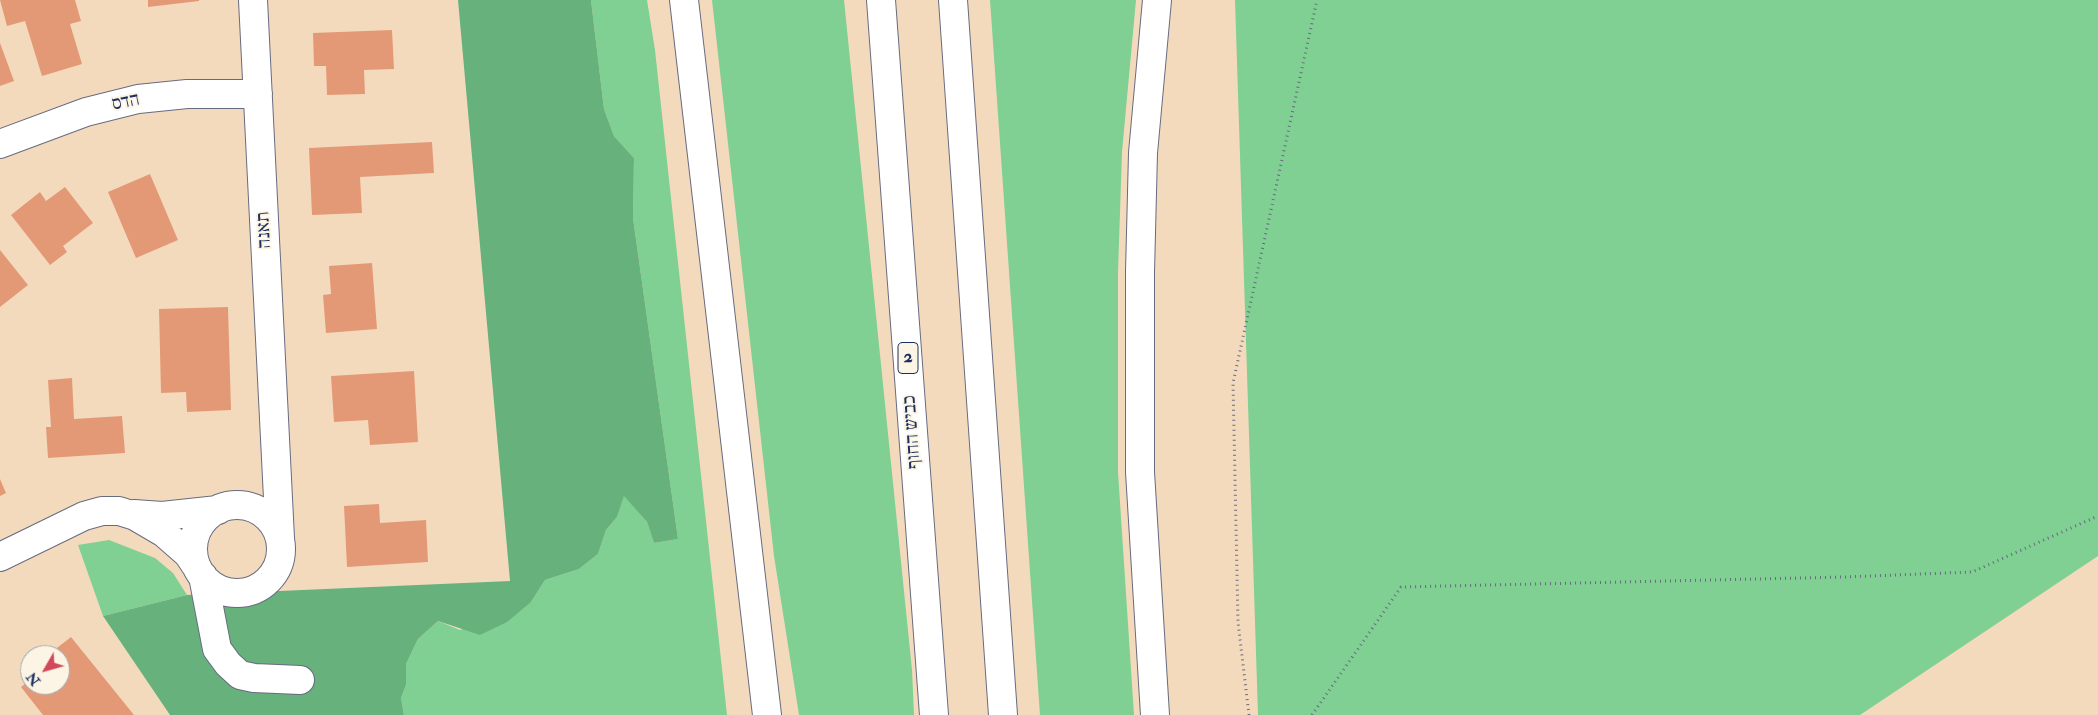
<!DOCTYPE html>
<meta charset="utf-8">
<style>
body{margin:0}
#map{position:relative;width:2098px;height:715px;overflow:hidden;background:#f4dabd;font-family:"IM FELL Double Pica",serif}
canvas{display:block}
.north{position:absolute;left:20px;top:645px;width:50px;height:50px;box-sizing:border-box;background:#fcf5e5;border:1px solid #a2a6af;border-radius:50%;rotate:232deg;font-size:14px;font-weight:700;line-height:20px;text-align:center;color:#1b2f5e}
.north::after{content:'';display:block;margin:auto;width:18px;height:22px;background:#d1495b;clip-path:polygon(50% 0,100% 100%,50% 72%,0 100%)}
</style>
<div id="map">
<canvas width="2098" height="715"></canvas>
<div class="north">N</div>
</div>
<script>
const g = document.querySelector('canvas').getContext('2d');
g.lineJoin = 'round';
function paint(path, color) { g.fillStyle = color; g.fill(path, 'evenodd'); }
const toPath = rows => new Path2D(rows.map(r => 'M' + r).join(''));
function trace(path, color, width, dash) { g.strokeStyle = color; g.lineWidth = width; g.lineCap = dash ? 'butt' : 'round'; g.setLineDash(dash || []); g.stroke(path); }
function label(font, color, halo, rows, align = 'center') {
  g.font = font + ' "IM FELL Double Pica","Frank Ruhl Libre",serif'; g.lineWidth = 4; g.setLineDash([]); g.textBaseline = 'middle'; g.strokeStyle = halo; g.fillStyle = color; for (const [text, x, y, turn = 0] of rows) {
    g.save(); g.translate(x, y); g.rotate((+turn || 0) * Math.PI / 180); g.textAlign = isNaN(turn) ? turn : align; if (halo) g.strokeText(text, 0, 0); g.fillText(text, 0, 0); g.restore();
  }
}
const green = toPath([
 [591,0,647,0,655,50,727,715,404,715,401,698,406,685,406,664,418,639,438,621,460,630,531,602,545,580,579,569,598,554,606,530,617,517,624,495,647,522,654,543,678,539,633,218,634,158,614,136,604,109],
 [712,0,844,0,912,670,914,715,799,715,774,556],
 [990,0,1136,0,1122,152,1118,272,1118,472,1134,715,1040,715],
 [1235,0,2098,0,2098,556,1860,715,1258,715],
 [109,540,155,558,173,573,187,595,103,616,78,545]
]);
const forest = toPath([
 [458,0,591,0,604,109,614,136,634,158,633,218,678,539,654,543,647,522,624,496,617,517,606,530,598,554,579,569,545,580,531,602,507,622,480,635,438,621,418,639,406,664,406,685,401,698,404,715,170,715,103,616,187,595,510,581]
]);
const building = toPath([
 [0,0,75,0,81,21,70,24,82,64,42,76,25,21,7,26],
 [148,0,199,0,199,1,148,7],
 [392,30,394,69,364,70,365,94,327,95,326,66,314,66,313,33],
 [0,43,14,81,0,86],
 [432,142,434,173,360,177,362,213,312,215,309,148],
 [150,174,178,240,136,258,108,192],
 [65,187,93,223,63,246,67,252,50,265,11,215,40,192,46,201],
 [0,250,28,285,0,307],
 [372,263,377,329,326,333,323,295,331,294,329,266],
 [228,307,231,410,187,412,186,392,161,393,159,309],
 [414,371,418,442,370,445,368,420,334,422,331,376],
 [72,378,74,419,122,416,125,453,48,458,46,427,51,427,48,380],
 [0,479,6,493,0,496],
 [379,504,380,523,426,520,428,562,347,567,344,506],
 [71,637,134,715,43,715,21,687,30,680,30,685,60,685,60,655,48,655]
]);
const path = toPath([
 [1249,715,1238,622,1233,383,1317,0],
 [1312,715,1401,587,1845,577,1972,572,2098,516]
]);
const street = toPath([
 [253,0,280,538],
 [0,144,86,112,138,99,187,94,258,94],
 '193 549a44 44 0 1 1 88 0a44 44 0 1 1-88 0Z',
 [134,514,162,516,218,510],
 [0,557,84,516,102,511,119,511,135,516,164,533,188,554,198,569],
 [203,576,217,649,228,664,240,675,254,678,300,680]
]);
const secondary = toPath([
 [684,0,767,715],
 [1155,715,1140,472,1140,272,1143,153,1157,0]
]);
const highway = toPath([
 [881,0,934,715],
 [953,0,1003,715]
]);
const shields = [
 [908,358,20]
];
const shieldNames = [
 ["2",908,358]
];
const streetNames = [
 ["הדס",126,103,-12],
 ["תאנה",265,230,-93],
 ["כביש החוף",913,432,-94]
];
paint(green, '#7fd092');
paint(forest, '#67b27c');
paint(building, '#e49976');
trace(street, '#676b7f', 30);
trace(secondary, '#676b7f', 30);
trace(highway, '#676b7f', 30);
trace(path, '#676b7f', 3, [1, 4]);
trace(street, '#fff', 28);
trace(secondary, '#fff', 28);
trace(highway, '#fff', 28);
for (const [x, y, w] of shields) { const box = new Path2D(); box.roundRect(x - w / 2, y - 15.5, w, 31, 4); g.fillStyle = '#fcf5e5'; g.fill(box); trace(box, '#1b2f5e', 1); }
label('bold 18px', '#1b2f5e', null, shieldNames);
label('19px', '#1b2f5e', '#fcf5e5', streetNames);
</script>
